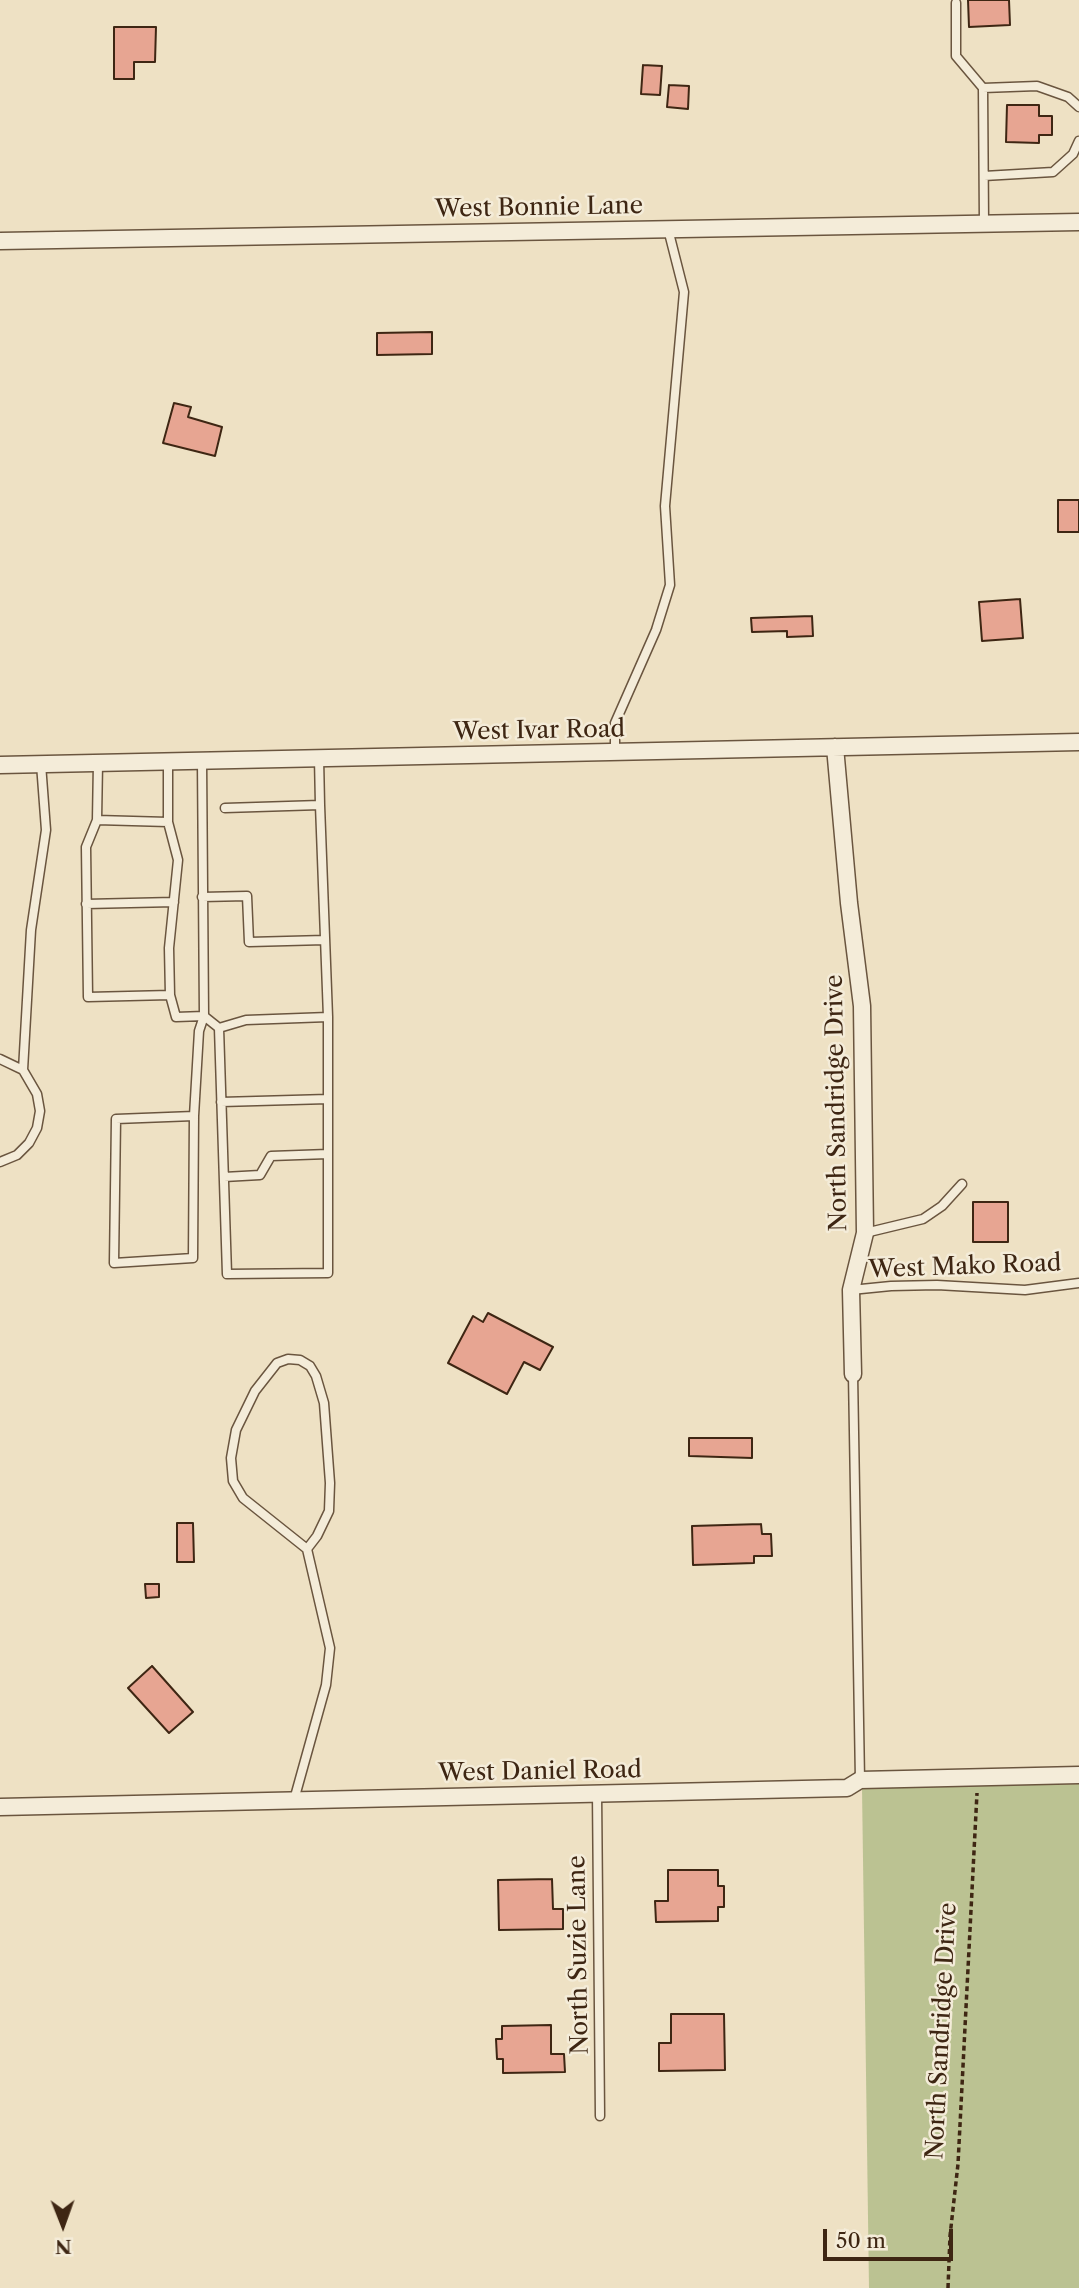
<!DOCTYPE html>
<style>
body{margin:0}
#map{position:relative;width:1079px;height:2288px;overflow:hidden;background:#eee1c4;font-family:"Libre Caslon Text",serif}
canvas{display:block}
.north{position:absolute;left:28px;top:2190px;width:70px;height:70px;-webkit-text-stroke:5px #f4ecd9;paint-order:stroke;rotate:179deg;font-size:19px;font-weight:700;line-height:28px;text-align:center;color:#3e2613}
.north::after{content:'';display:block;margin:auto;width:24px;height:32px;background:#3e2613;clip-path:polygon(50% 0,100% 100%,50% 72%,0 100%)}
.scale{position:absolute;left:823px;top:2229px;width:130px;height:32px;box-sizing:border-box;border:4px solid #3e2613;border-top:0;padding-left:9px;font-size:21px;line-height:24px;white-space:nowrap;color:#3e2613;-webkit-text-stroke:5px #f4ecd9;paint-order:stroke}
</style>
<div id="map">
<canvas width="1079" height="2288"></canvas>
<div class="north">N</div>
<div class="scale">50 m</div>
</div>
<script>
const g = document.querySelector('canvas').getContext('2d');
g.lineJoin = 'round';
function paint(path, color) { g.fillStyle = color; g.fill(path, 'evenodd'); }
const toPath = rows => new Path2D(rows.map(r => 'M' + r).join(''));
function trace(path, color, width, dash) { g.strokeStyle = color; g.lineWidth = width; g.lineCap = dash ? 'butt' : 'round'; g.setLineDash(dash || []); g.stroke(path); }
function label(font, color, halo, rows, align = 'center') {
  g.font = font + ' "Libre Caslon Text",serif'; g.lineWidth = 5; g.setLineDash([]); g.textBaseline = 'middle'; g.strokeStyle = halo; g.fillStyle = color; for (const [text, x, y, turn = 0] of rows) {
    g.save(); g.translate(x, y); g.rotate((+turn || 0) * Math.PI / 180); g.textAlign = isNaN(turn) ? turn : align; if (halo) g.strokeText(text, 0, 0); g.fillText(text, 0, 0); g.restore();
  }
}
const green = toPath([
 [1079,1784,1079,2288,869,2288,862,1788]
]);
const building = toPath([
 [968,0,1009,0,1010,25,969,27,968,0],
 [114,27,156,27,155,62,134,62,134,79,114,79,114,27],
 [643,65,662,66,660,95,641,94,643,65],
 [669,85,689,86,688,109,667,107,669,85],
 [1007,105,1039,105,1039,116,1052,116,1052,135,1039,135,1039,143,1006,142,1007,105],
 [432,332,432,354,377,355,377,333,432,332],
 [174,403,191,407,188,417,222,427,215,456,163,443,174,403],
 [1058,500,1079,500,1079,532,1058,532,1058,500],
 [1020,599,1023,638,982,641,979,602,1020,599],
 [812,616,813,636,787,637,787,631,752,632,751,618,812,616],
 [973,1202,1008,1202,1008,1242,973,1242,973,1202],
 [488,1313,553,1347,540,1370,524,1362,507,1394,448,1363,473,1316,483,1322,488,1313],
 [689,1438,752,1438,752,1458,689,1456,689,1438],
 [177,1523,193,1523,194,1562,177,1562,177,1523],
 [761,1524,762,1534,771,1534,772,1556,754,1556,754,1563,693,1565,692,1526,761,1524],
 [145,1584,159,1584,159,1597,146,1598,145,1584],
 [152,1666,193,1712,169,1733,128,1688,152,1666],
 [668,1870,718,1870,718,1886,724,1886,724,1907,718,1907,718,1921,656,1922,655,1901,668,1901,668,1870],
 [552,1879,553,1909,563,1909,563,1929,499,1930,498,1880,552,1879],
 [671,2014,724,2014,725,2070,659,2071,659,2043,671,2043,671,2014],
 [551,2025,551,2054,564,2054,565,2072,503,2073,503,2059,497,2059,496,2039,502,2039,502,2026,551,2025]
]);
const path = toPath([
 [948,2288,950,2236,958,2164,977,1793]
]);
const service = toPath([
 [956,3,956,56,983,88],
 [984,176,1053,172,1073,154,1079,141],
 [984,223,983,88,1037,86,1068,97,1079,107],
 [615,752,615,723,656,630,670,585,665,506,684,292,668,229],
 [319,758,320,805],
 [98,763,97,820,168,822,168,761],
 [225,808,320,805,328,1017],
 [97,820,86,847,88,997,170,995,169,948,178,860,168,822],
 [202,897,247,896,249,942,325,940],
 [86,904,174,902],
 [170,995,176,1017,204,1016,219,1028,227,1274,328,1273,328,1017,246,1020,219,1028],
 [0,1059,23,1070,37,1094,40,1111,37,1128,29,1143,17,1155,0,1162],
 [23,1070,31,930,46,830,41,764],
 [221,1102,328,1099],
 [194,1116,193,1258,114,1263,116,1119,194,1116,199,1031,204,1016,202,761],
 [224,1177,260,1175,271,1156,328,1154],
 [865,1233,923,1219,942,1206,962,1184],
 [851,1290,891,1286,937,1285,1025,1290,1079,1283],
 [853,1374,860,1780],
 [597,1793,600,2116],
 [294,1800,326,1685,330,1648,307,1549,243,1498,233,1481,231,1458,236,1430,255,1391,277,1363,288,1359,300,1360,310,1366,316,1376,324,1403,330,1483,329,1511,317,1536,307,1549]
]);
const minor = toPath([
 [0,241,1079,222],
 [835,747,849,903,862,1006,865,1233,851,1290,853,1374],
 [0,765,1079,742],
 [0,1807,847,1788,860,1780,1079,1775]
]);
const streetNames = [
 ["West Bonnie Lane",539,208,-1],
 ["West Ivar Road",539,731,-1],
 ["North Sandridge Drive",837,1103,-91],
 ["West Mako Road",965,1267,-2],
 ["West Daniel Road",540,1772,-1],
 ["North Suzie Lane",579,1955,-91],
 ["North Sandridge Drive",942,2031,-87]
];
paint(green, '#bbc292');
paint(building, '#e7a592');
trace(building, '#3e2613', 2);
trace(service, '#6a553f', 11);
trace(minor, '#6a553f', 19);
trace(path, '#3e2613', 3.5, [5, 3.5]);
trace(service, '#f4ecd9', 8);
trace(minor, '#f4ecd9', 16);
label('24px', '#3e2613', '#f4ecd9', streetNames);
</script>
